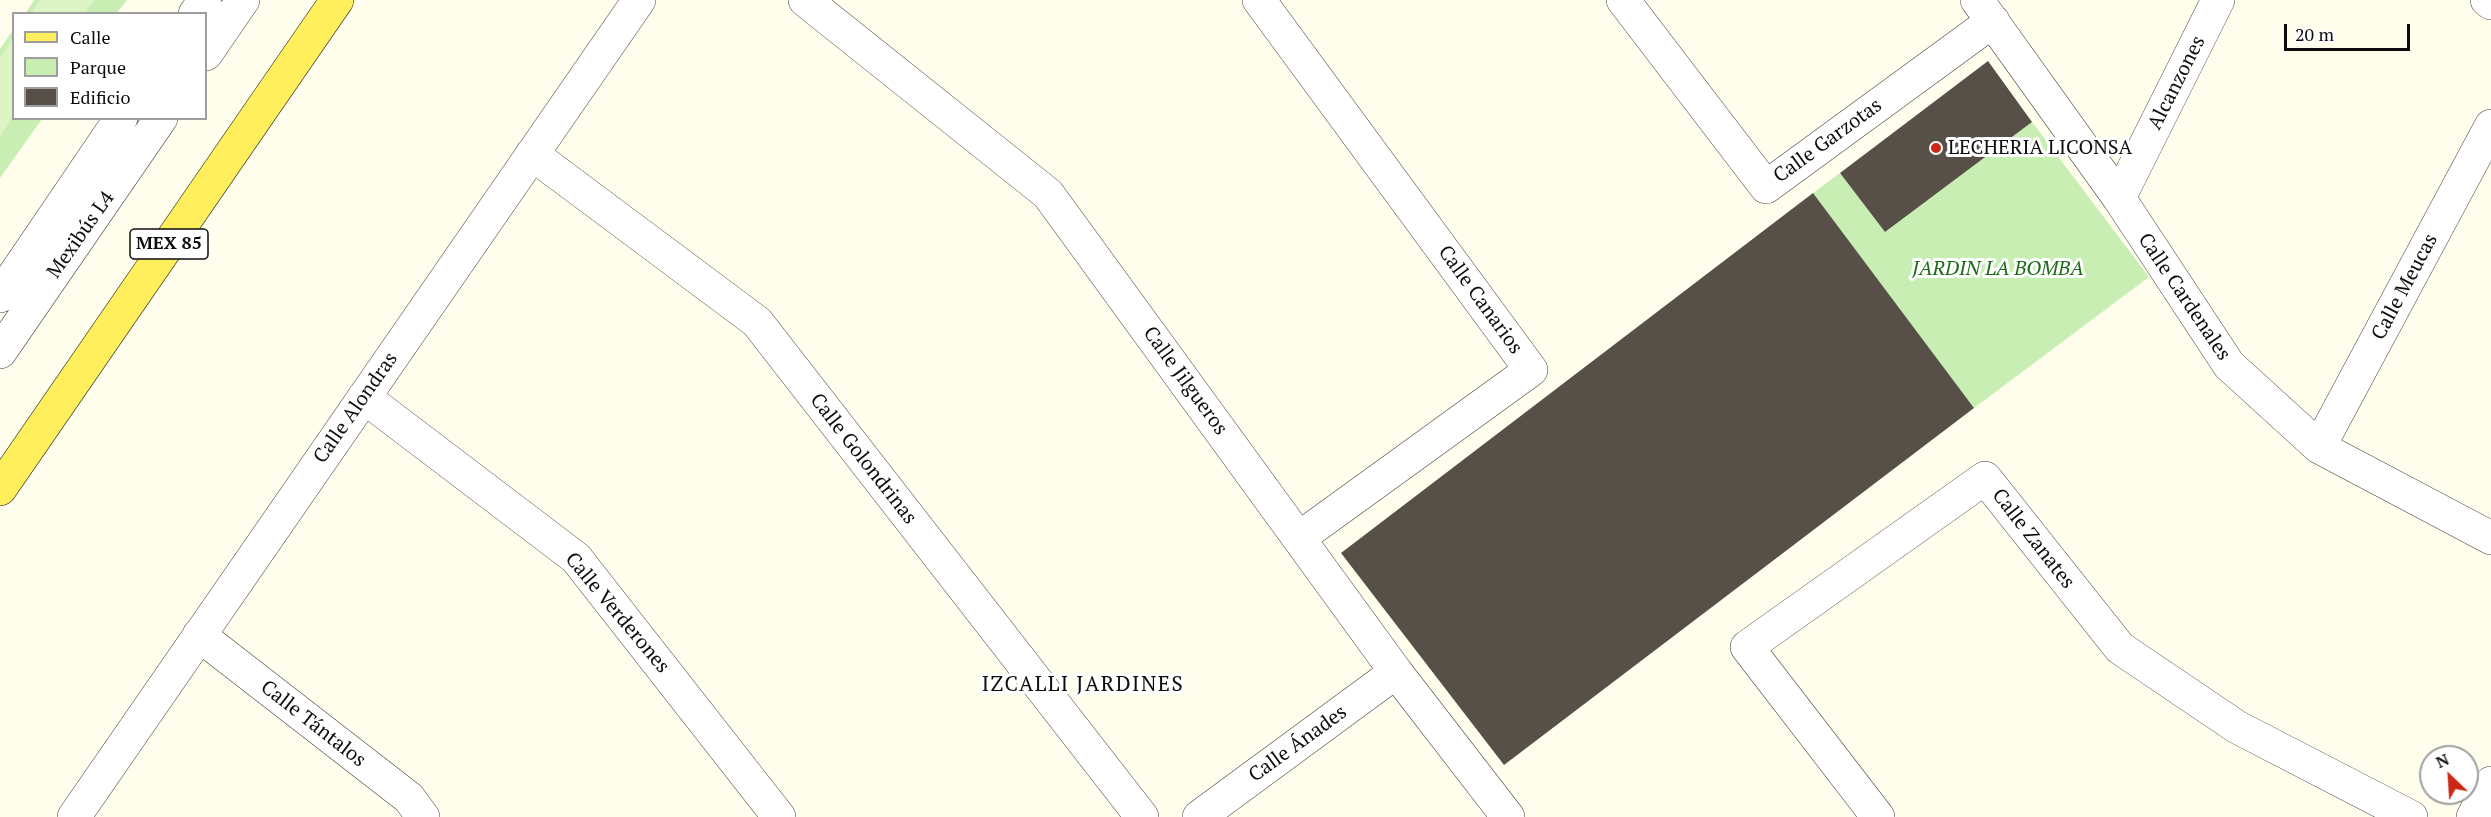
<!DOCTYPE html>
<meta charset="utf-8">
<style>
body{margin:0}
#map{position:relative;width:2491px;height:817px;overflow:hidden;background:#fffeed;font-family:"PT Serif",serif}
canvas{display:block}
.legend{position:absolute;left:12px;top:12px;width:195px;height:108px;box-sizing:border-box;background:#fff;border:2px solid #9e9e9e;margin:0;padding:8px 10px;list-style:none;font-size:18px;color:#0d0d0d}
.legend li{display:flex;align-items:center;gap:12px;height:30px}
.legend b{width:30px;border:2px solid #9e9e9e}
.north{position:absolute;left:2419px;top:745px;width:60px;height:60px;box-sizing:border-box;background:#fff;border:2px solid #9e9e9e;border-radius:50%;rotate:335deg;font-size:16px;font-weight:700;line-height:24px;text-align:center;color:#0d0d0d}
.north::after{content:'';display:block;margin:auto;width:21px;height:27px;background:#cb2817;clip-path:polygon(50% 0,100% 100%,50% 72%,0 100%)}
.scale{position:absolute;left:2284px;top:24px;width:126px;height:27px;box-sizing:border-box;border:3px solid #0d0d0d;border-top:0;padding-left:8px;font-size:18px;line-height:21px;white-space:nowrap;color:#0d0d0d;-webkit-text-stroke:4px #fff;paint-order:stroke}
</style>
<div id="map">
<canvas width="2491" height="817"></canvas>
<ul class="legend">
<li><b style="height:8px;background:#ffef5d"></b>Calle</li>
<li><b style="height:16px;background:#c9eeb3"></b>Parque</li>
<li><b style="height:16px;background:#575048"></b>Edificio</li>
</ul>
<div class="north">N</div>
<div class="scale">20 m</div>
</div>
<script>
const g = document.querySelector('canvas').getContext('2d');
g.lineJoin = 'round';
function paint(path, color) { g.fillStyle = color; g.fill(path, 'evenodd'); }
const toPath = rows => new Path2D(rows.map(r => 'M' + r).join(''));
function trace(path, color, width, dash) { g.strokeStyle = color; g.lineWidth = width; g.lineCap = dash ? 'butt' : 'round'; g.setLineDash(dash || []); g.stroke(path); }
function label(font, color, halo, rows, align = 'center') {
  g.font = font + ' "PT Serif",serif'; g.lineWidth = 6; g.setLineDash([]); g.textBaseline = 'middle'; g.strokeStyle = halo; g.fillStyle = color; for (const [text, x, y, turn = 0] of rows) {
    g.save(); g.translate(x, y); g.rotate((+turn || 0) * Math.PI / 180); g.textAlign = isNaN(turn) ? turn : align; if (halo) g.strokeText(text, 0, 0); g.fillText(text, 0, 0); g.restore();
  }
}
const green = toPath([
 [34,0,127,0,117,13,25,14],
 [13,30,14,118,42,119,0,178,0,49],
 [2032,122,2149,277,1974,408,1813,193,1840,173,1885,232]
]);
const pitch = toPath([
 [40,0,94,0,85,13,31,13],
 [13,38,13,116,0,136,0,58]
]);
const building = toPath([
 [1988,61,2032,122,1885,232,1840,173],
 [1813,193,1974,408,1504,765,1341,553]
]);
const minor = toPath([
 [805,0,1048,194,1396,672,1508,817],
 [1259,0,1531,370,1299,538],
 [1623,0,1766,187,1993,21],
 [1977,0,2119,198,2229,365,2319,447,2491,538],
 [2487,0,2491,3],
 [195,14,205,0],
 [206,54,243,0],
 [532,154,757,322,1142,817],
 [2119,198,2218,0],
 [0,296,121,118],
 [0,352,161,118],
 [364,397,576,558,779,817],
 [2319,447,2491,126],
 [199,635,409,798,423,817],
 [74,817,639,0],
 [1199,817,1396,672],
 [1878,817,1747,647,1985,478,2120,648,2237,727,2411,817],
 [2473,817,2491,783]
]);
const major = toPath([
 [0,489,337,0]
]);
const markers = [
 [1936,148,6,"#cb2817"]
];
const shields = [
 [169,244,78]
];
const shieldNames = [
 ["MEX 85",169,244]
];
const streetNames = [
 ["Alcanzones",2177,83,-63],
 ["Calle Garzotas",1828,141,-36],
 ["Mexibús L4",81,235,-55],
 ["Calle Meucas",2405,287,-62],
 ["Calle Cardenales",2184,297,56],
 ["Calle Canarios",1480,300,54],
 ["Calle Jilgueros",1185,381,54],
 ["Calle Alondras",356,408,-55],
 ["Calle Golondrinas",863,459,52],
 ["Calle Zanates",2033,539,52],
 ["Calle Verderones",617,613,50],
 ["Calle Tántalos",313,724,38],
 ["Calle Ánades",1298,744,-36]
];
const poiNames = [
 ["LECHERIA LICONSA",1948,148]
];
const parkNames = [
 ["JARDIN LA BOMBA",1998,269]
];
const neighbourhoodNames = [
 ["IZCALLI JARDINES",1083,685]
];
paint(green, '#c9eeb3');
paint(pitch, '#ddf4c5');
paint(building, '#575048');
trace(minor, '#404040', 34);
trace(major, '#1e1e1e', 34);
trace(minor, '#fff', 33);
trace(major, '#ffef5d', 33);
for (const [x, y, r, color] of markers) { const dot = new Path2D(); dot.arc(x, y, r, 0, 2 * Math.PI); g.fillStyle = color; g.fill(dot); trace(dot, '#fff', 2); }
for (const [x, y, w] of shields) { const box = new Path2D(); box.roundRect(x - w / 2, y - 15, w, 30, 4.5); g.fillStyle = '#fff'; g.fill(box); trace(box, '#0d0d0d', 1.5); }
label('bold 18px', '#0d0d0d', null, shieldNames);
label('20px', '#0d0d0d', '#fff', streetNames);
label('20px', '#0d0d0d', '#fff', poiNames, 'left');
label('italic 20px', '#1c6b17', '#fff', parkNames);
g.letterSpacing = '1.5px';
label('21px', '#0d0d0d', '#fff', neighbourhoodNames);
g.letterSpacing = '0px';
</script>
